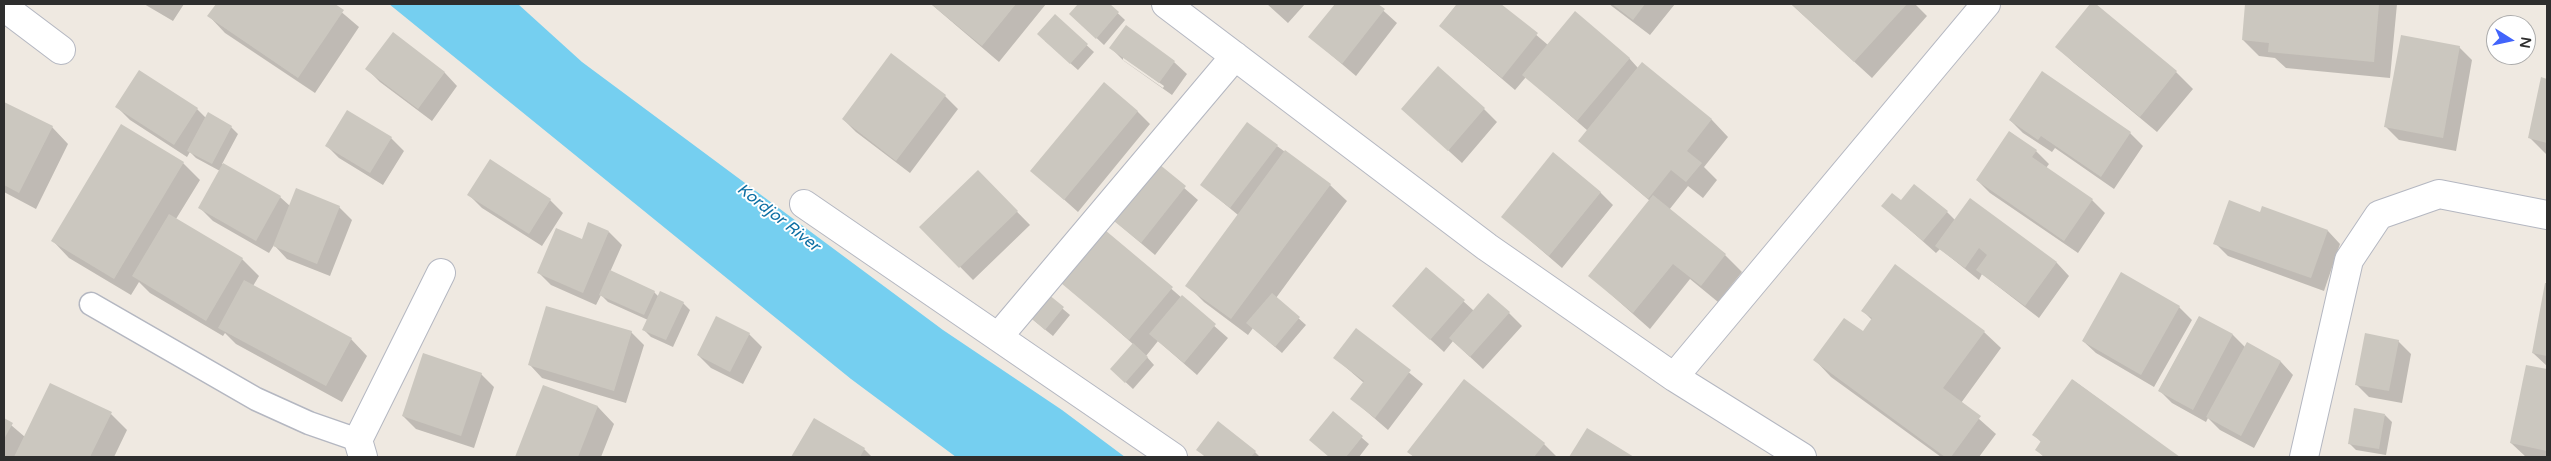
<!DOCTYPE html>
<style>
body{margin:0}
#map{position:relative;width:2551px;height:461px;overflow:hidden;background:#efe9e1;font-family:"Varela Round",sans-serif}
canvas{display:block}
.frame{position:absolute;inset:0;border:5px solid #2e2e2e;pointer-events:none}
.north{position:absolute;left:2486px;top:15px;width:50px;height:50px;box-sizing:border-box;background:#fff;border:1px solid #ababab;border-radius:50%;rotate:100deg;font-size:14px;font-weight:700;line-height:20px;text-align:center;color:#2e2e2e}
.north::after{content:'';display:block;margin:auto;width:18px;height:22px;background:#4264fb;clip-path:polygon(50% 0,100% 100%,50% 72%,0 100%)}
</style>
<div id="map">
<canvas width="2551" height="461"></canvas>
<div class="frame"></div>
<div class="north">N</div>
</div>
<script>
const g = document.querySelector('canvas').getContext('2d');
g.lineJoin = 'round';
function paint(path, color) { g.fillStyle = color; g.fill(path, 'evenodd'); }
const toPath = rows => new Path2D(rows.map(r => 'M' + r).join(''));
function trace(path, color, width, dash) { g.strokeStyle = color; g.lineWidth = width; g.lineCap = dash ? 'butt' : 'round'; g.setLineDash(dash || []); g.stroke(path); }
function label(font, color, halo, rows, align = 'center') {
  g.font = font + ' "Varela Round",sans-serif'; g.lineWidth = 4; g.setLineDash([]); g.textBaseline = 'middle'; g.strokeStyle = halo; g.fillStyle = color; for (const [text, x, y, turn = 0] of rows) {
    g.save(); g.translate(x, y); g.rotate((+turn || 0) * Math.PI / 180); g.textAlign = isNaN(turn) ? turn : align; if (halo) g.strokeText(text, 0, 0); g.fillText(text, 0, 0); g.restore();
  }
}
const water = toPath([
 [389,4,518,4,582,62,943,330,1062,410,1125,457,956,457,851,379]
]);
const shadow = toPath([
 [144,4,184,4,173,21],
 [217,4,332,4,359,27,315,93,225,33,209,16],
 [931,4,1046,4,999,62],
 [1080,4,1108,4,1125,20,1104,45,1071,14],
 [1267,4,1305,4,1288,23],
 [1336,4,1376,4,1397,23,1356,76,1310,37],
 [1457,4,1500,4,1548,45,1629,58,1638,68,1642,63,1712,120,1728,137,1704,167,1717,180,1703,198,1688,186,1669,210,1725,255,1742,272,1718,302,1690,279,1650,329,1590,276,1650,201,1580,141,1588,131,1526,77,1515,90,1440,26],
 [1609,4,1675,4,1650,35],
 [1791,4,1915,4,1927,16,1872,78],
 [2092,4,2176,72,2193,89,2157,132,2074,63,2057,47],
 [2246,4,2397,4,2390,78,2286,68,2275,58,2259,56,2243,40],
 [1055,16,1094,52,1078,70,1045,41],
 [393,34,445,73,457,86,432,121,380,82,367,69],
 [2459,47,2472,60,2456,151,2399,140,2386,127],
 [1111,48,1174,62,1187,74,1172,95,1124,61],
 [1123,57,1164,86,1163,88,1123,60],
 [2542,79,2547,80,2547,155,2530,138],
 [945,96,958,109,910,173,856,132,843,119],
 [4,103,52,127,68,144,36,209,4,192],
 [117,107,197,109,206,118,231,127,238,134,222,164,280,197,290,206,339,207,352,220,330,276,287,259,274,245,269,253,213,221,200,208,220,171,196,158,190,152,187,157,130,120],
 [1403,109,1484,109,1497,122,1462,163],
 [1137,111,1150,124,1078,212,1032,171],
 [2010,120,2130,133,2143,146,2114,189,2055,148,2052,152,2023,133],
 [2010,132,2036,151,2049,164,2046,168,2092,200,2105,213,2078,253,1990,193,1977,180],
 [391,138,404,151,383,185,339,158,326,145],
 [1277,146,1330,185,1347,201,1276,298,1306,325,1282,353,1253,328,1248,335,1204,302,1187,285,1238,215,1202,185],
 [1154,162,1198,200,1155,255,1110,217],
 [183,163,200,180,176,219,242,259,259,276,253,286,351,339,367,356,342,402,236,344,225,333,223,336,150,293,139,282,131,295,69,258,53,241],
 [978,172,1030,225,973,280,921,227],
 [1600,192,1613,205,1562,268,1503,217],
 [469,195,550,200,563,213,542,246,482,208],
 [1970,199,2057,263,2069,276,2039,318,1982,274,1979,280,1940,249,1936,253,1883,206,1902,202,1947,212,1955,220],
 [1099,226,1228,338,1197,375,1158,341,1146,356,1154,365,1133,389,1119,376,1134,345,1057,277],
 [2328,231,2340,244,2324,291,2228,256,2215,243],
 [609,232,622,245,610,272,654,292,659,297,683,303,690,310,673,347,651,337,644,330,648,320,608,302,601,295,596,305,551,285,538,272,582,241],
 [1427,268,1474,311,1509,313,1522,326,1483,369,1453,341,1444,352,1394,306],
 [2546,284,2547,284,2547,366,2533,353],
 [1043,292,1070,315,1053,336,1032,319],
 [2179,307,2192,320,2154,387,2096,353,2083,341],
 [1862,310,1984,332,2001,348,1961,403,1996,434,1979,457,1941,457,1831,377,1815,360,1863,333,1872,320],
 [2199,317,2233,335,2245,347,2247,343,2281,362,2293,375,2254,448,2220,430,2208,418,2206,422,2172,403,2159,390],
 [1356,329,1423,384,1388,430,1352,399,1364,383,1335,358],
 [631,332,644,345,626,403,542,378,530,365],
 [749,334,762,347,743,384,711,368,698,355],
 [2398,341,2411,354,2402,403,2369,397,2356,384],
 [2527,366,2547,370,2547,457,2526,457,2511,443],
 [481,374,494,387,474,448,416,429,403,416],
 [2073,380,2178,457,2044,457,2037,450,2042,443,2034,435],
 [544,386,598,407,614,424,601,457,516,457],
 [1333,413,1369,444,1359,457,1330,457,1318,447],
 [111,414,127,430,114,457,4,457,4,419,25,437],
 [2385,415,2392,422,2386,455,2356,450,2349,443],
 [814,420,864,449,872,457,792,457],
 [1588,430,1632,457,1570,457],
 [1544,444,1557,457,1414,457,1409,452],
 [1198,449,1255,452,1260,457,1205,457]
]);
const building = toPath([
 [216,4,335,4,344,10,298,78,207,16],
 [931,4,1016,4,982,46],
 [1078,4,1110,4,1119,12,1096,39,1069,14],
 [1335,4,1378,4,1385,9,1342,64,1308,37],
 [1457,4,1501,4,1538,33,1502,78,1439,26],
 [1612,4,1645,4,1633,20],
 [1791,4,1907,4,1854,62],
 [2090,4,2096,4,2177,71,2140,117,2055,47],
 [2245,4,2379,4,2374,62,2268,52,2269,43,2242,40],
 [1575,11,1630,58,1577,121,1522,75],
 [1055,14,1088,44,1070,64,1037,34],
 [1126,25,1175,61,1159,83,1109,48],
 [393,32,445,72,418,109,365,69],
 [2401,35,2460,46,2443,138,2384,127],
 [891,53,946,95,896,161,842,119],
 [1642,62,1712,119,1687,151,1702,163,1686,182,1671,170,1648,199,1578,141],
 [1438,66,1485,108,1448,151,1401,109],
 [139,70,198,108,174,145,115,107],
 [2042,71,2131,132,2101,177,2041,136,2038,140,2009,120],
 [2541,77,2547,79,2547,143,2528,138],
 [1104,82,1138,111,1064,200,1030,171],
 [4,102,53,126,19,193,4,185],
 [347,110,392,137,370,173,325,146],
 [208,112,232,126,212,164,187,151],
 [1247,122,1278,145,1230,208,1200,185],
 [121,124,184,162,114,279,51,241],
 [2009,131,2037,150,2032,157,2093,199,2064,241,1976,180],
 [1285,150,1331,184,1231,319,1185,286],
 [1553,152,1601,192,1549,256,1501,217],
 [490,159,551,199,529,234,467,195],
 [1154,160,1186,186,1141,243,1109,217],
 [223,163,281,196,256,241,198,208],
 [978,170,1018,211,959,268,919,227],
 [1914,184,1948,211,1923,241,1881,206,1892,193,1901,200],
 [296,188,340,206,317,264,273,246],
 [1653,195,1726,254,1701,286,1673,264,1633,313,1588,276],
 [1970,198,2057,262,2025,306,1976,270,1987,255,1979,248,1965,268,1935,246],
 [2229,200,2260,212,2262,206,2328,230,2311,278,2213,244],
 [169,214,243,258,206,321,132,276],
 [588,222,609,231,583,293,537,273,556,228,582,239],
 [1099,225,1173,287,1129,340,1055,278],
 [1895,264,1985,331,1943,388,1981,416,1951,457,1945,457,1813,360,1844,318,1863,331,1872,318,1861,311],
 [1426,267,1465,300,1430,340,1392,306],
 [610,270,655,291,644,315,599,295],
 [2121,272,2180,306,2141,375,2082,341],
 [244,280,352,338,326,386,218,328],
 [2545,283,2547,283,2547,356,2532,353],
 [1043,290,1064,307,1045,330,1024,312],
 [660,291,684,302,666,340,642,330],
 [1272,293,1300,317,1275,347,1246,323],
 [1488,293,1510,312,1470,357,1449,338],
 [1182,295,1216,324,1184,363,1149,334],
 [546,306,632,331,614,391,528,365],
 [716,316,750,333,730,372,697,355],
 [2199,316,2233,334,2193,410,2158,391],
 [1356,328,1411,370,1375,418,1350,399,1364,381,1333,358],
 [2365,333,2399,340,2389,391,2355,385],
 [2247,342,2281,361,2241,436,2206,417],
 [1133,343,1148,357,1125,383,1110,369],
 [423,353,482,373,461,436,402,416],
 [2526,365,2547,369,2547,451,2510,443],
 [1464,379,1545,443,1534,457,1414,457,1407,452],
 [2072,379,2180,457,2045,457,2035,450,2041,441,2032,435],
 [50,383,112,412,90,457,14,457],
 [543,385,598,406,578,457,515,457],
 [2354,408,2385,414,2379,449,2348,444],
 [1333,411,1363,436,1346,457,1329,457,1309,440],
 [4,418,13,423,4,439],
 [814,418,865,448,860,457,791,457],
 [1218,421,1256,451,1251,457,1206,457,1196,450],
 [1587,428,1634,457,1569,457]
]);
const lane = toPath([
 [91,304,256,399,309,423,358,440]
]);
const street = toPath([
 [1166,4,1487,247,1674,377,1802,457],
 [4,7,61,50],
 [804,204,1173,457],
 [998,337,1235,56],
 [1674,377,1986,4],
 [363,457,358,440,441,273],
 [2304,457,2349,260,2379,215,2439,194,2547,215]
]);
const waterNames = [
 ["Kordjor River",778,218,38]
];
paint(water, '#75cff0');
paint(shadow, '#0003');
paint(building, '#cbc7bf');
trace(lane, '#b4b7c1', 25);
trace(street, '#b4b7c1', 30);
trace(lane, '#fff', 22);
trace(street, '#fff', 28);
label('italic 16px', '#0d6fa3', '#fff', waterNames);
</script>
